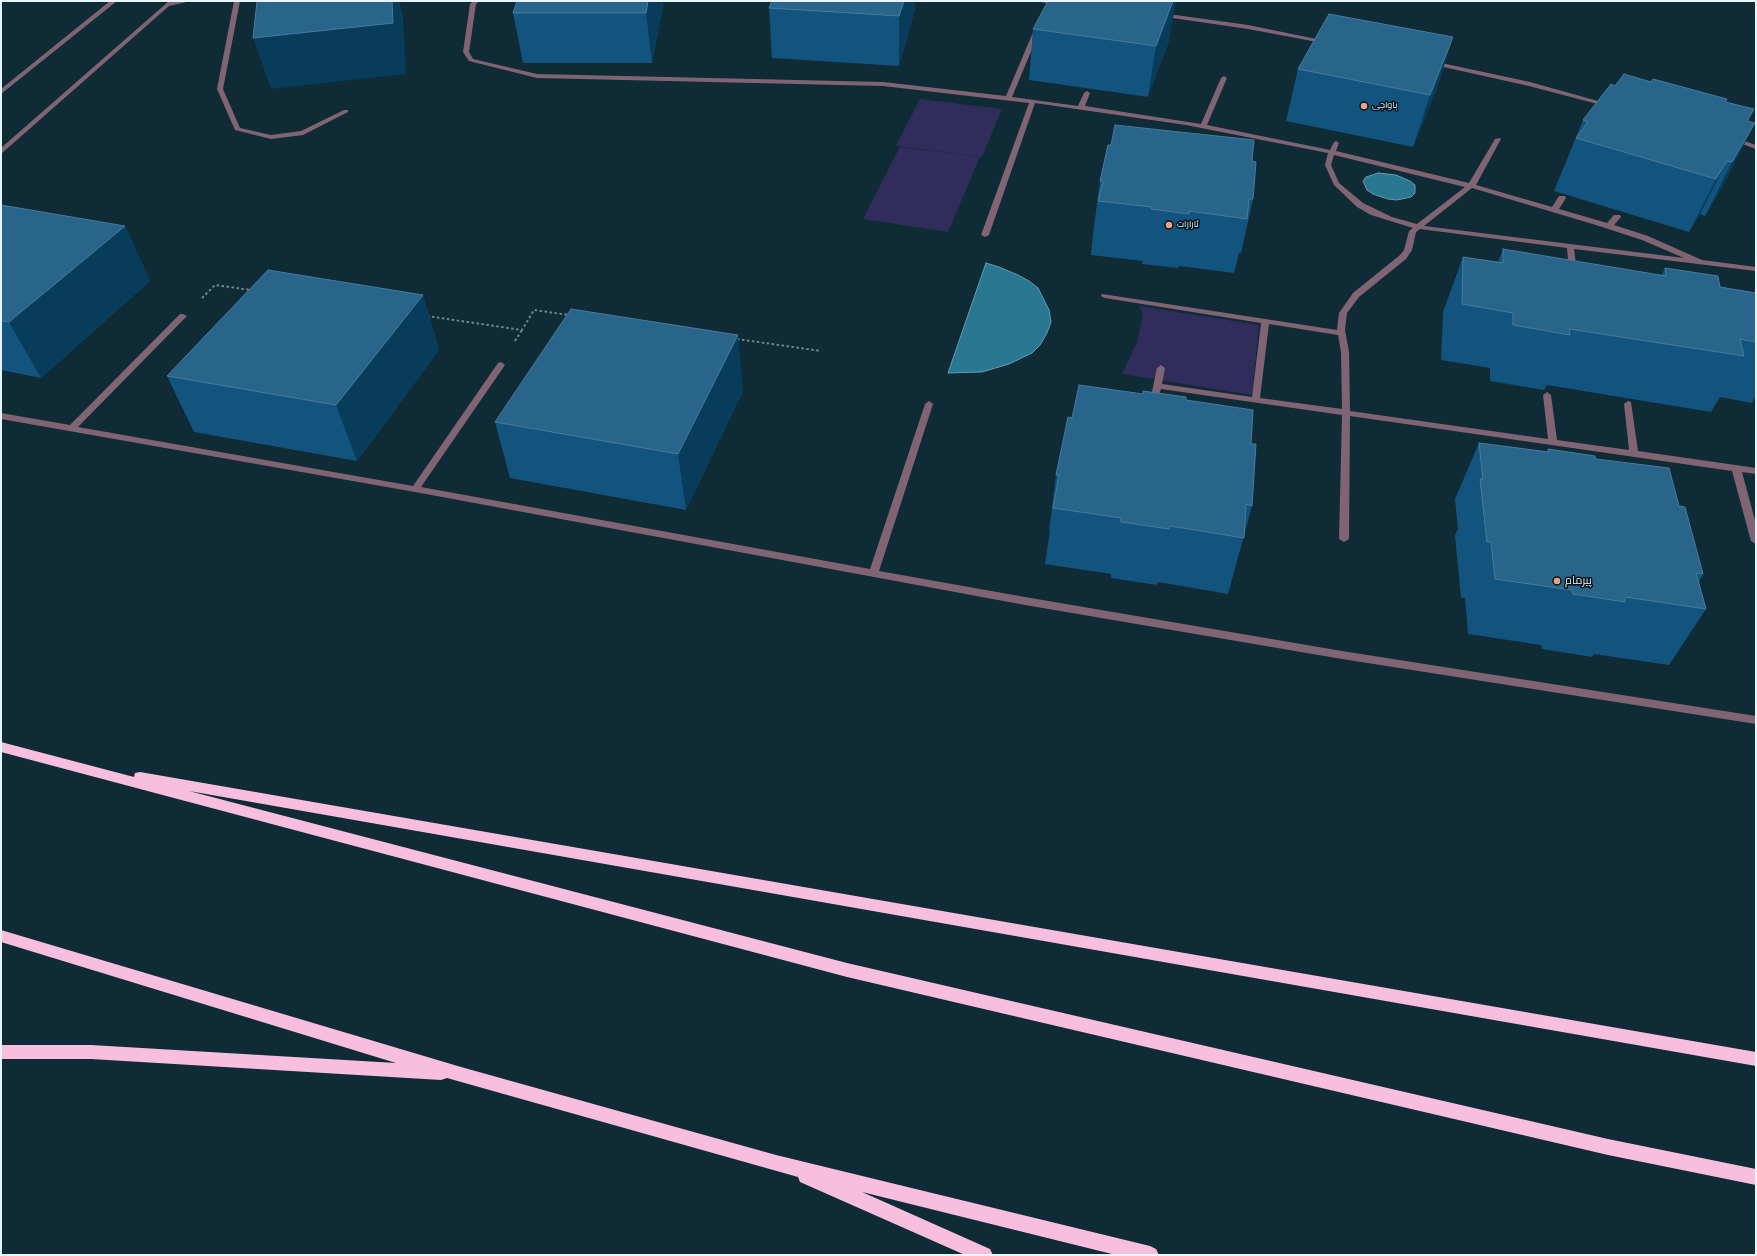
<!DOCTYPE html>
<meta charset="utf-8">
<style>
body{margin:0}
#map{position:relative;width:1757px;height:1256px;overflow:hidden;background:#0f2b35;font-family:"Archivo Narrow",sans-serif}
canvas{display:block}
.frame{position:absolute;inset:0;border:2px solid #e5f5fb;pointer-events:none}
</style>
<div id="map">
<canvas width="1757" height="1256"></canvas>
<div class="frame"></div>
</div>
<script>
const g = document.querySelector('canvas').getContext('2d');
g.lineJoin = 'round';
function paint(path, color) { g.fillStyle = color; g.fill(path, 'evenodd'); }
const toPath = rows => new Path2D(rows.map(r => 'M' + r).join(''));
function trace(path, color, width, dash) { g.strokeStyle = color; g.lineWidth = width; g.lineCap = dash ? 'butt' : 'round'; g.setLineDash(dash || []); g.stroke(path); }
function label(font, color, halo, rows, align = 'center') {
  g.font = font + ' "Archivo Narrow",Cairo,sans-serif'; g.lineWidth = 3; g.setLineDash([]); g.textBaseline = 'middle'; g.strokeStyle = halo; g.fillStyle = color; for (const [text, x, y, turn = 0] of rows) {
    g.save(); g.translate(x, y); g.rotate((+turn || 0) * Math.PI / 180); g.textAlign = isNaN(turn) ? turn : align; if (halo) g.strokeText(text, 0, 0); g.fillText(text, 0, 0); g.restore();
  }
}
const green = toPath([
 [920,99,1002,109,982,157,896,146],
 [900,147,980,157,948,232,863,219],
 [1139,306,1259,325,1252,395,1122,374,1137,342,1143,314]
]);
const water = toPath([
 [1378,173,1396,175,1410,181,1415,185,1415,193,1411,197,1397,200,1388,199,1373,194,1367,190,1363,181,1366,177,1378,173],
 [986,263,999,267,1018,275,1029,281,1038,288,1049,310,1051,322,1047,333,1040,345,1032,353,1009,364,982,372,948,373,986,263]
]);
const path = toPath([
 [202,298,215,285,251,290],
 [427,316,522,330,534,310,569,315],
 [737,339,821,351],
 [515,341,522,330]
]);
const minor = toPath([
 [110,1,117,1,1,94,1,89,110,1],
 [169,1,191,1,169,6,1,154,1,148,169,1],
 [234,1,240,1,223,89,240,128,271,135,301,131,344,110,348,110,348,112,303,135,271,139,235,130,217,89,234,1],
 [473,1,479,1,476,4,469,52,473,59,537,74,883,82,1006,96,1034,30,1037,28,1040,30,1012,97,1078,106,1084,93,1087,91,1090,93,1085,106,1201,124,1221,78,1224,76,1227,78,1207,125,1330,150,1334,142,1336,141,1339,143,1336,151,1469,183,1495,139,1500,138,1501,139,1476,185,1552,207,1559,196,1565,196,1566,198,1559,209,1607,223,1614,215,1620,215,1621,217,1614,225,1648,236,1702,260,1756,267,1756,271,1574,249,1577,272,1573,274,1569,272,1567,248,1420,229,1416,232,1412,250,1406,259,1359,297,1347,313,1345,330,1349,352,1350,411,1548,439,1543,395,1547,392,1551,395,1557,440,1629,450,1624,404,1628,401,1631,402,1638,451,1756,468,1756,474,1742,472,1756,524,1756,544,1751,541,1732,471,1350,416,1349,539,1344,542,1339,539,1342,415,1161,389,1159,394,1153,394,1152,392,1157,368,1161,365,1165,368,1162,384,1252,397,1261,323,1105,298,1101,296,1102,294,1337,330,1339,313,1353,293,1400,255,1404,250,1409,231,1413,228,1371,215,1357,207,1334,185,1325,165,1328,153,1186,125,1035,103,989,235,985,237,981,235,1029,103,883,86,537,78,469,61,463,52,470,4,473,1],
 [1334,155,1465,187,1417,224,1392,217,1363,203,1339,183,1331,165,1334,155],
 [1472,188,1596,225,1642,240,1684,258,1424,226,1472,188],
 [1269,324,1338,335,1341,352,1342,409,1260,398,1269,324],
 [1036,1,1052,1,1064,4,1061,6,1036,1],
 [1161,13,1248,25,1331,42,1328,44,1248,29,1159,16,1159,14,1161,13],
 [1432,61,1530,82,1612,105,1609,107,1529,86,1430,64,1430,62,1432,61],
 [1733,137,1756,145,1756,149,1731,140,1731,138,1733,137],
 [180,314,183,314,187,316,78,427,413,486,498,363,501,362,505,365,421,487,870,569,925,404,929,401,933,404,879,571,1025,597,1342,651,1756,716,1756,724,1342,659,1025,605,415,492,1,419,1,413,70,425,180,314]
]);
const highway = toPath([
 [1,742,134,777,135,773,140,772,1756,1052,1756,1066,189,791,847,963,1608,1139,1756,1169,1756,1185,1608,1155,847,977,1,752,1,742],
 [1,930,461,1067,776,1155,1150,1246,1156,1249,1159,1255,1116,1255,862,1192,990,1249,993,1255,965,1255,800,1182,798,1177,447,1078,441,1080,91,1059,1,1059,1,1045,91,1045,396,1063,1,942,1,930]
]);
const wall = toPath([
 [517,1,662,1,663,6,652,63,523,63,513,13],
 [769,8,915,9,899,66,772,58],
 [1033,29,1169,41,1148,97,1029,80],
 [1453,37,1437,88,1413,147,1286,121,1298,69],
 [1615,86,1726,102,1754,109,1748,121,1728,176,1705,216,1700,214,1689,232,1554,191,1583,120],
 [1252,161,1253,199,1241,253,1239,253,1234,273,1179,266,1178,268,1142,264,1143,261,1091,255,1093,234,1100,181],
 [1,205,125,226,150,281,41,378,1,370],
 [1503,249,1661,276,1665,268,1720,287,1756,293,1756,396,1752,403,1720,397,1711,412,1547,385,1544,390,1490,381,1490,368,1441,360,1443,312,1463,257,1498,262],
 [423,295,439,350,357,461,194,432,167,376],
 [743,391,686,510,510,478,495,422],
 [1186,400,1251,444,1252,506,1228,594,1158,582,1157,585,1111,578,1111,574,1045,564,1050,531,1049,531,1056,475,1072,418],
 [1479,443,1547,452,1548,449,1596,459,1679,506,1703,574,1699,582,1706,609,1669,665,1594,654,1592,657,1542,649,1541,645,1468,634,1465,598,1461,598,1455,535,1458,529,1455,499]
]);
const shadedWall = toPath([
 [392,1,399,1,403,16,406,74,271,89,253,38],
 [648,1,662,1,663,6,652,63,646,13],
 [904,1,915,1,915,9,899,66,899,16],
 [1173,1,1176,1,1169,41,1148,97,1156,46],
 [1453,37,1437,88,1413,147,1430,95],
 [1755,123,1728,176,1705,216,1732,162],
 [1727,161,1700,214,1689,232,1716,179],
 [125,226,150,281,41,378,9,322],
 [423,295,439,350,357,461,336,405],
 [738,335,743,391,686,510,678,454]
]);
const building = toPath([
 [257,1,392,1,393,23,253,38,257,1],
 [517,1,648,1,646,13,513,13,517,1],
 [772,1,904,1,899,16,769,8,772,1],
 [1048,1,1173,1,1156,46,1033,29,1048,1],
 [1329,14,1453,37,1430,95,1298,69,1329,14],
 [1624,74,1651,82,1653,79,1727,99,1725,102,1754,109,1747,121,1755,123,1732,162,1727,161,1716,179,1576,138,1588,122,1583,120,1611,84,1615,86,1624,74],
 [1115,125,1254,140,1252,161,1256,162,1253,199,1249,199,1247,219,1189,211,1189,214,1151,209,1152,207,1098,201,1103,181,1100,181,1108,145,1111,145,1115,125],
 [1,205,125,226,9,322,1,321,1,205],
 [1503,249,1666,276,1665,268,1718,276,1720,287,1756,293,1756,342,1740,339,1744,356,1569,329,1570,335,1513,325,1513,313,1462,304,1463,257,1503,263,1503,249],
 [268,270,423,295,336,405,167,376,268,270],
 [571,309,738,335,678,454,495,422,571,309],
 [1079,385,1143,394,1143,391,1186,397,1186,400,1253,410,1251,444,1256,444,1252,506,1246,504,1244,538,1170,526,1169,529,1121,522,1121,518,1053,508,1059,475,1056,475,1068,417,1072,418,1079,385],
 [1479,443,1549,452,1548,449,1595,456,1596,459,1669,468,1679,506,1685,507,1703,574,1696,573,1706,609,1625,597,1625,602,1573,594,1572,590,1495,579,1491,542,1487,542,1480,479,1483,479,1479,443]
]);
const markers = [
 [1364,106,4,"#f1a17d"],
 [1169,225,4,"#f1a17d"],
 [1557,581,4,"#f1a17d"]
];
const farPoinames = [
 ["باواجی",1372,106],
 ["ئارارات",1177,225]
];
const poiNames = [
 ["پیرمام",1565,581]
];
paint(green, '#312d5b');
paint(water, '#2a7791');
trace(water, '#629db1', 1);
trace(path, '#70878f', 2, [2.5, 2.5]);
paint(minor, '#816474');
paint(highway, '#f7bedd');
paint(wall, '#12547d');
paint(shadedWall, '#073c5b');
paint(building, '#29658b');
trace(building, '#467c9c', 1);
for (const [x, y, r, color] of markers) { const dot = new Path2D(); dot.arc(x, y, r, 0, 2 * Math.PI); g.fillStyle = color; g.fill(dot); trace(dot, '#00131c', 1.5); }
label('9px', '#e5f5fb', '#00131c', farPoinames, 'left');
label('11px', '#e5f5fb', '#00131c', poiNames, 'left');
</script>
